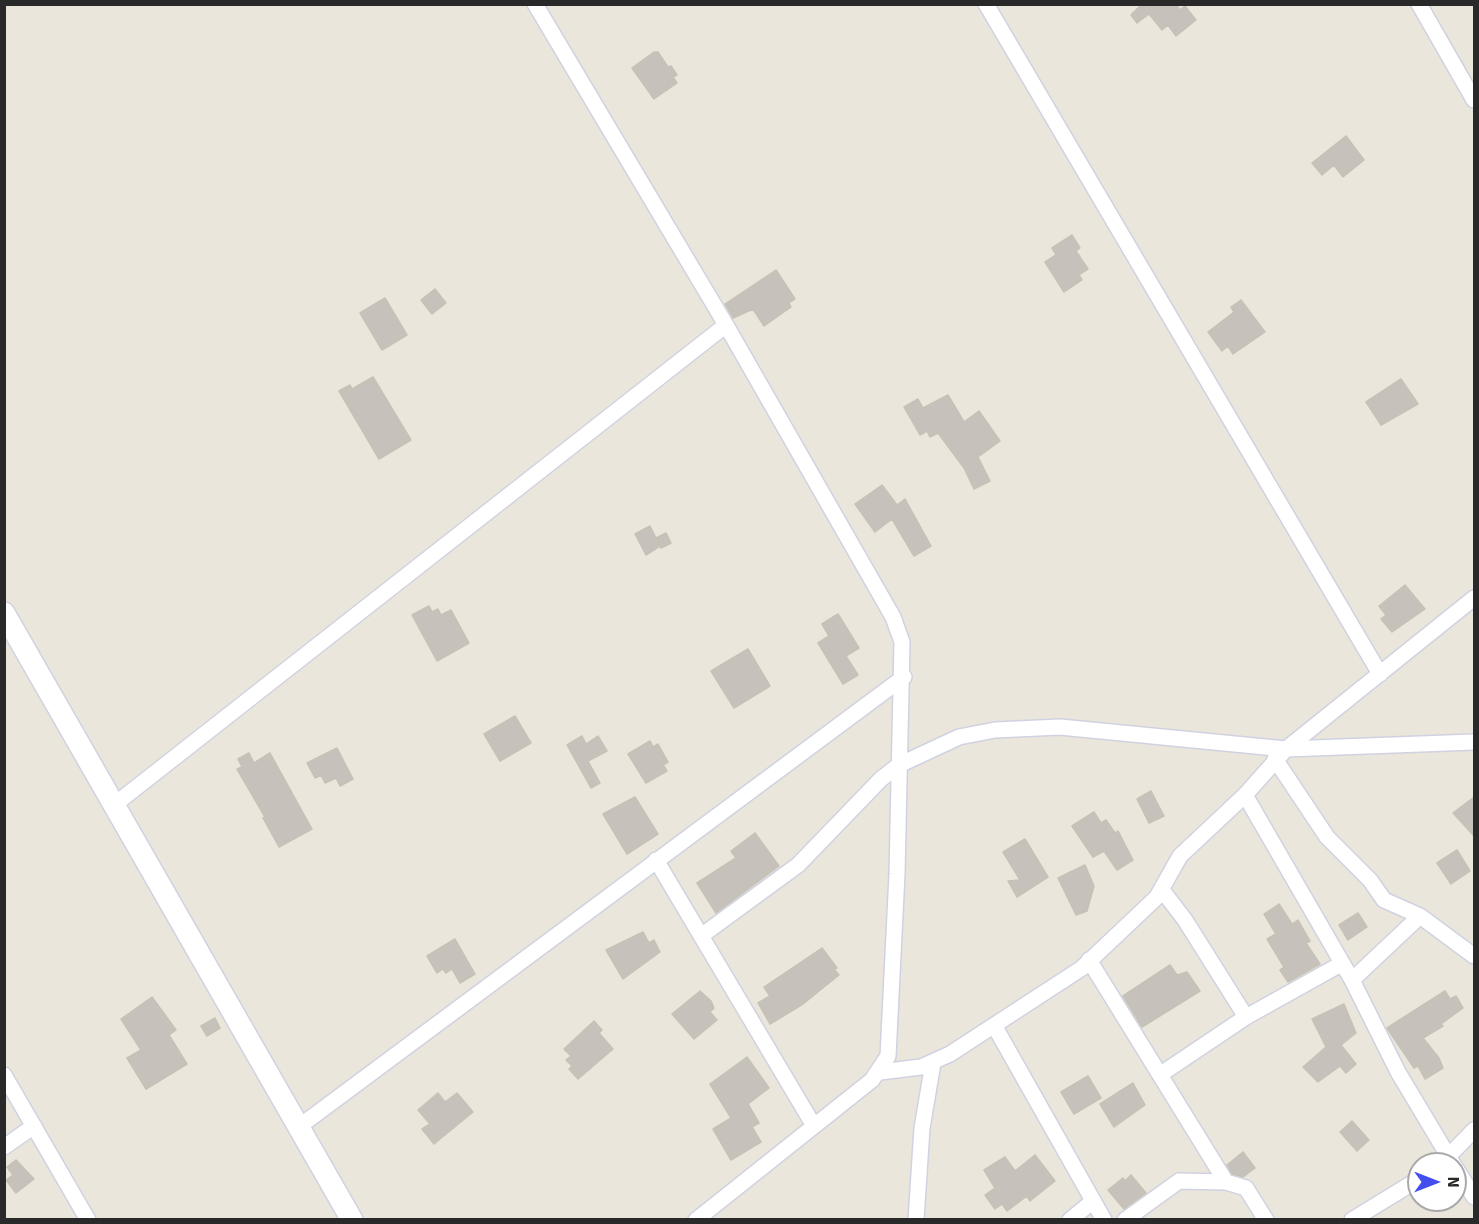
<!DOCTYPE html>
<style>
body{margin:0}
#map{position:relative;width:1479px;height:1224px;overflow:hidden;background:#eae6db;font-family:Signika,sans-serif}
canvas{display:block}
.frame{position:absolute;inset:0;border:6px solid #292929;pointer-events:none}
.north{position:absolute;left:1407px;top:1152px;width:60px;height:60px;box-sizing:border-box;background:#fff;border:2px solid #a9a9a9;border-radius:50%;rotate:90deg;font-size:16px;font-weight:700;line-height:24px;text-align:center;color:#292929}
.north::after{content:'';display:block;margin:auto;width:21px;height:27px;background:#444eef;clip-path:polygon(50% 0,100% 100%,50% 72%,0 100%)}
</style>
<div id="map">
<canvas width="1479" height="1224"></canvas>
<div class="frame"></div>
<div class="north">N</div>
</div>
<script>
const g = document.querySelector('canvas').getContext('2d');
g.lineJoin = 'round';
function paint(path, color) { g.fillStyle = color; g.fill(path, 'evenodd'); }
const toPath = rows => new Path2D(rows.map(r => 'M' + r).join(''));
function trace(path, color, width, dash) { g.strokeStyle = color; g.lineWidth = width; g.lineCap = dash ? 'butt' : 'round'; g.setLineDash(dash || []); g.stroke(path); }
const building = toPath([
 [1142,4,1176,4,1180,10,1185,6,1196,20,1176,36,1168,25,1162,30,1149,14,1137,23,1131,15,1142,4],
 [654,52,658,52,668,67,671,66,677,75,673,77,677,83,654,99,632,68,654,52],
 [1346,136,1364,160,1343,177,1334,165,1322,175,1312,163,1346,136],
 [1072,235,1080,248,1076,251,1088,269,1079,275,1082,280,1064,292,1045,262,1056,255,1052,248,1072,235],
 [776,270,795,299,789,303,791,307,764,326,753,309,733,318,725,304,776,270],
 [435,289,446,303,432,314,421,300,435,289],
 [385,298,407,335,382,350,360,313,385,298],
 [1241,300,1265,332,1233,354,1228,346,1222,351,1208,332,1234,312,1231,307,1241,300],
 [373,377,411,440,379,459,339,391,350,385,352,389,373,377],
 [1401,379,1418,404,1381,425,1366,402,1401,379],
 [948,395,964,422,979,411,1000,441,978,457,990,481,974,489,964,468,938,433,930,437,927,431,920,435,904,407,918,399,923,408,948,395],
 [882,485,897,505,905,499,931,546,914,556,892,519,875,532,855,504,882,485],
 [650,526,656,538,666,533,671,543,661,548,657,540,660,546,646,555,635,534,650,526],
 [1405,585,1425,609,1392,632,1381,619,1386,615,1379,606,1405,585],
 [429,606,432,612,438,609,441,615,451,610,469,643,437,661,412,615,429,606],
 [838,614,859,648,846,656,858,675,843,684,818,643,829,636,822,624,838,614],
 [748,649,770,686,734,708,711,671,748,649],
 [515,716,531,743,500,761,484,734,515,716],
 [582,736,586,744,598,736,607,751,588,761,600,783,591,788,567,745,582,736],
 [650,741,653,747,658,744,668,762,663,765,667,771,646,783,628,754,650,741],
 [337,748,353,779,340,786,336,778,325,783,321,775,315,778,307,763,337,748],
 [249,753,254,763,270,753,312,829,279,847,263,818,265,817,237,769,242,767,238,759,249,753],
 [1151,791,1164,816,1149,823,1137,799,1151,791],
 [635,797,658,834,627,854,603,814,635,797],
 [1474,797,1474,836,1453,813,1474,797],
 [1094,812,1101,823,1106,820,1115,833,1118,831,1133,860,1117,870,1104,851,1093,857,1072,826,1094,812],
 [755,833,779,866,716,913,697,883,736,858,731,851,755,833],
 [1025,839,1048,877,1017,897,1008,881,1020,880,1003,852,1025,839],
 [1457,850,1470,871,1451,884,1437,863,1457,850],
 [1085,865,1094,886,1087,911,1076,915,1058,878,1085,865],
 [1279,904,1292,924,1298,920,1310,941,1306,943,1320,964,1288,982,1280,970,1284,967,1267,939,1276,934,1264,914,1279,904],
 [1358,913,1367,927,1348,940,1339,925,1358,913],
 [643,932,649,943,654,940,660,952,623,979,606,950,643,932],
 [455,939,475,974,460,983,452,969,446,973,443,969,437,973,427,956,455,939],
 [822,948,837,968,834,969,839,975,803,1004,770,1024,758,1003,770,996,764,987,822,948],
 [1170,965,1177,975,1187,972,1200,991,1142,1027,1123,996,1170,965],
 [700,991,711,1001,714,1008,710,1012,717,1020,694,1039,672,1014,700,991],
 [1445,991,1450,999,1456,996,1463,1008,1441,1024,1443,1026,1423,1038,1439,1058,1443,1068,1425,1079,1418,1066,1414,1068,1387,1028,1445,991],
 [152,997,176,1030,169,1035,187,1064,146,1089,127,1058,141,1050,121,1019,152,997],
 [1344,1004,1356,1033,1341,1045,1356,1064,1346,1073,1340,1066,1318,1082,1303,1067,1326,1047,1312,1019,1344,1004],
 [215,1018,220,1028,207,1036,201,1026,215,1018],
 [594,1021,602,1030,599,1033,613,1049,578,1079,569,1069,572,1066,566,1060,571,1056,564,1049,594,1021],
 [747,1057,769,1088,748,1104,759,1123,752,1127,761,1142,731,1160,713,1129,731,1118,710,1084,747,1057],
 [1088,1076,1101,1098,1074,1114,1061,1092,1088,1076],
 [1133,1083,1145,1105,1114,1127,1100,1104,1133,1083],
 [438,1093,445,1102,457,1093,473,1112,434,1144,422,1129,430,1124,418,1110,438,1093],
 [1352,1121,1369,1140,1357,1151,1340,1132,1352,1121],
 [1243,1152,1255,1168,1243,1177,1232,1174,1227,1165,1243,1152],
 [1035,1155,1055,1181,1030,1201,1027,1196,1007,1211,1002,1204,995,1209,985,1195,995,1188,984,1170,1005,1157,1015,1171,1035,1155],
 [16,1160,34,1179,16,1193,6,1180,13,1175,7,1167,16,1160],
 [1131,1175,1146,1193,1124,1209,1108,1190,1123,1178,1125,1181,1131,1175]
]);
const street = toPath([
 [535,4,726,325,893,617,902,642,897,874,888,1056,872,1080,696,1220],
 [986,4,1380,674],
 [1419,4,1474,100],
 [1474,598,1286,749,1474,742],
 [1275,759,1327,837,1370,880,1384,900,1420,916,1474,956],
 [1245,795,1352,980,1398,1072,1453,1164],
 [114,805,726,325],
 [656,860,814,1126],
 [1162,890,1185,920,1246,1017],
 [701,936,798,865,881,779,899,765,959,737,995,730,1060,727,1286,749],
 [1089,960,1226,1182,1246,1188,1266,1220],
 [1352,980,1420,916],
 [995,1027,1104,1220],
 [880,1072,921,1067,950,1054,1082,968,1157,897,1180,856,1245,795,1286,749],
 [1161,1074,1246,1017,1341,964],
 [4,1075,88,1220],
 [300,1126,904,677],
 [4,1147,34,1126],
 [1441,1164,1474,1130],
 [1455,1167,1474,1197],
 [916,1220,922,1128,933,1063],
 [1070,1220,1093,1201],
 [1125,1220,1179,1181,1226,1182],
 [1352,1220,1419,1179]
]);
const secondary = toPath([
 [4,613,352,1220]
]);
paint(building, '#c6c2bb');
trace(building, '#c5c2b5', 1.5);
trace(street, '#d1d2e1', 18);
trace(secondary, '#d1d2e1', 24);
trace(street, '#fff', 15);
trace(secondary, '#fff', 21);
</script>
